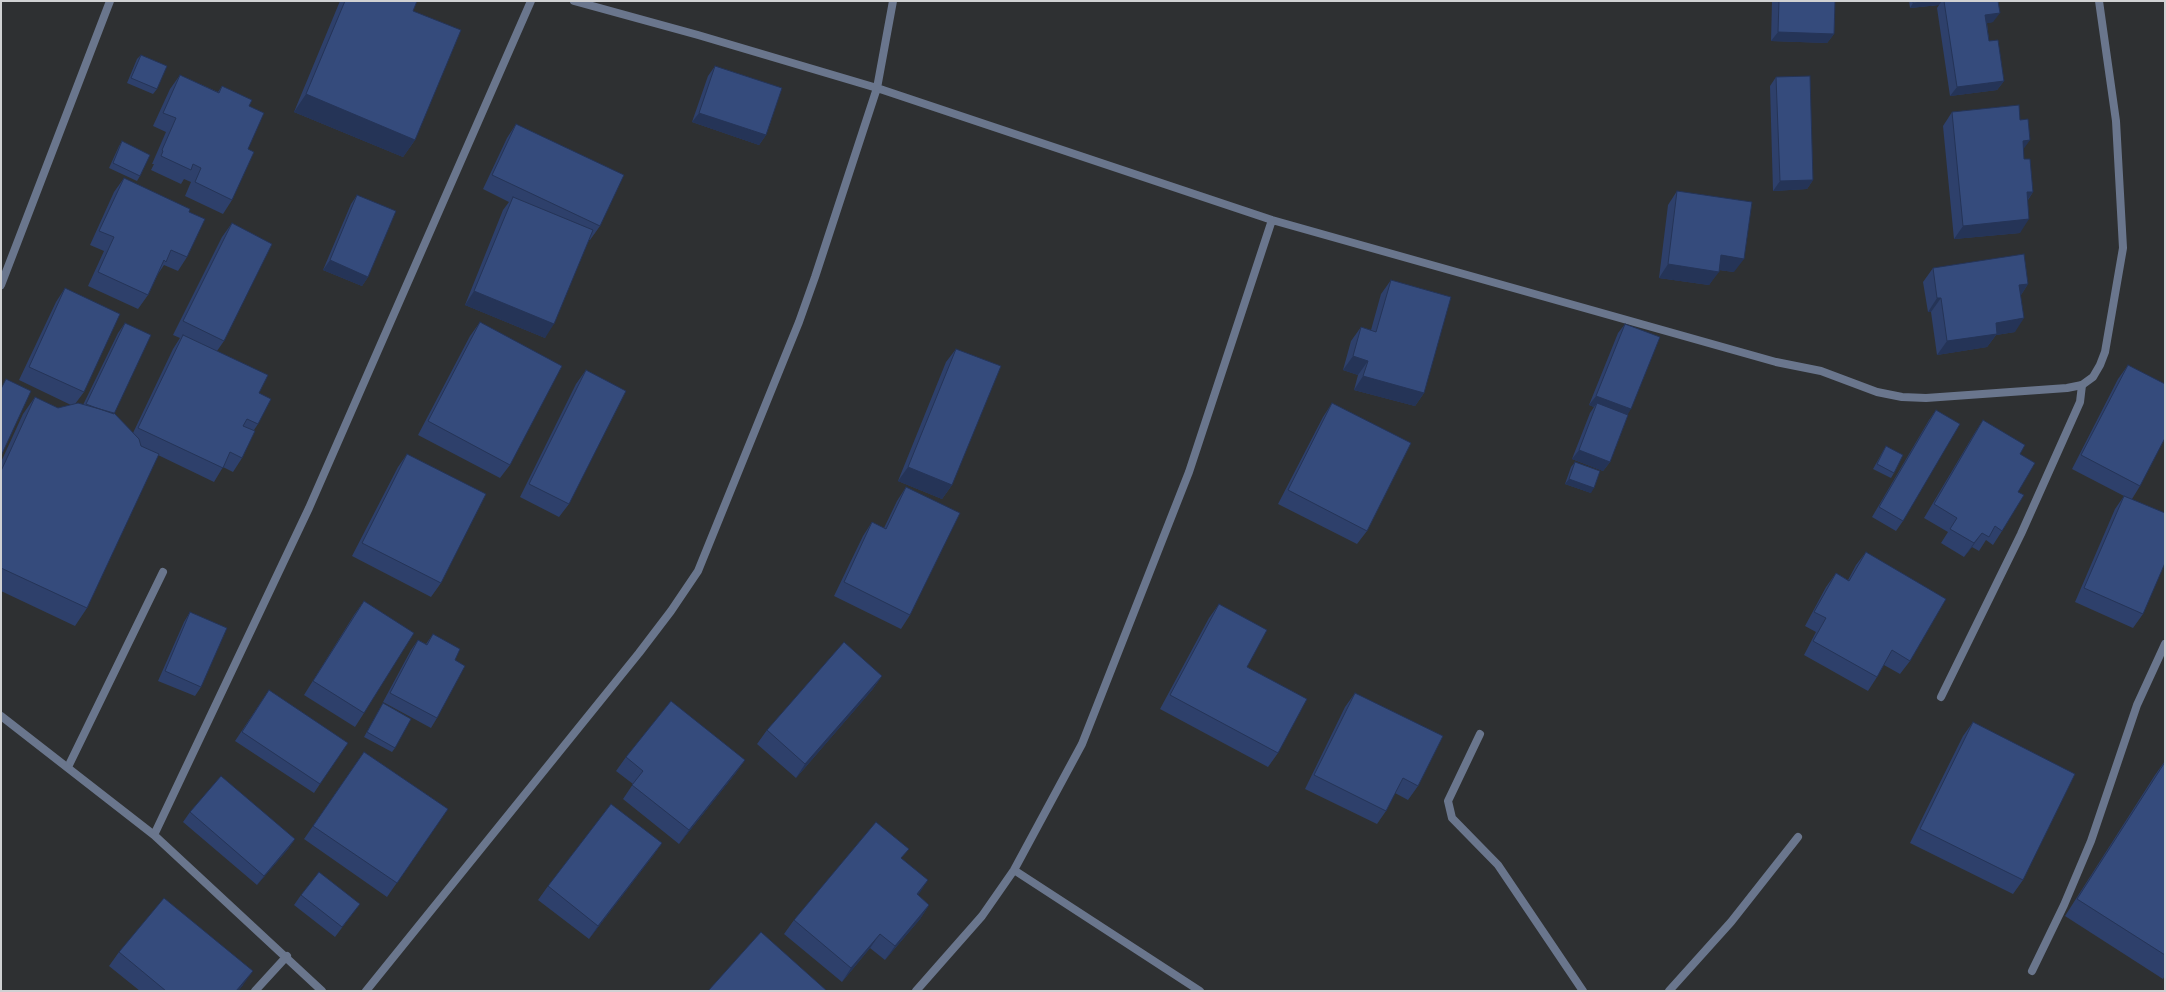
<!DOCTYPE html>
<style>
body{margin:0}
#map{position:relative;width:2166px;height:992px;overflow:hidden;background:#2e3032;font-family:Lora,serif}
canvas{display:block}
.frame{position:absolute;inset:0;border:2px solid #d0d1d3;pointer-events:none}
</style>
<div id="map">
<canvas width="2166" height="992"></canvas>
<div class="frame"></div>
</div>
<script>
const g = document.querySelector('canvas').getContext('2d');
g.lineJoin = 'round';
const toPath = rows => new Path2D(rows.map(r => 'M' + r).join(''));
function trace(path, color, width, dash) { g.strokeStyle = color; g.lineWidth = width; g.lineCap = dash ? 'butt' : 'round'; g.setLineDash(dash || []); g.stroke(path); }
function paint(path, color) { g.fillStyle = color; g.fill(path, 'evenodd'); }
const service = toPath([
 [1941,697,2021,534,2080,402,2082,385],
 [68,767,163,572]
]);
const minor = toPath([
 [574,1,698,35,877,88,1272,220,1776,362,1821,371,1877,392,1902,397,1926,398,2067,388,2082,385,2093,377,2100,365,2105,352,2123,248,2116,121,2099,1],
 [1,285,110,1],
 [1,716,154,835,322,991],
 [1480,734,1448,801,1452,818,1498,865,1583,991],
 [154,835,309,508,531,1],
 [1014,870,1200,991],
 [2032,971,2064,905,2091,841,2137,705,2165,644],
 [255,991,287,956],
 [366,991,639,653,671,611,698,571,799,322,815,277,877,88,893,1],
 [916,991,982,916,1014,870,1082,744,1189,472,1272,220],
 [1669,991,1731,922,1798,837]
]);
const wall = toPath([
 [340,1,417,1,413,11,415,140,403,157,294,112],
 [1772,1,1835,1,1834,34,1827,43,1771,41],
 [1909,1,1998,1,1993,22,1987,23,1989,41,2004,81,1997,90,1950,96,1937,8,1939,5,1910,8],
 [141,55,157,89,153,94,127,83,137,59],
 [715,66,766,135,759,145,692,122,708,76],
 [180,75,218,92,222,86,249,106,248,149,232,200,223,214,185,196,191,182,184,179,181,184,151,170,154,164,152,164,166,132,153,126,170,89],
 [1776,77,1813,180,1807,189,1773,191,1770,86],
 [1952,112,2020,120,2024,159,2033,192,2028,200,2020,233,1954,239,1943,126],
 [516,124,600,226,590,240,589,240,545,338,465,305,503,210,509,202,483,189,507,138],
 [122,141,140,176,137,181,109,168,119,146],
 [124,178,189,212,187,257,178,271,164,265,158,274,148,295,138,309,88,286,104,251,90,245,114,192],
 [1677,191,1734,272,1719,270,1709,285,1659,278,1668,205],
 [357,195,368,277,362,286,323,270,351,204],
 [232,223,224,341,217,351,259,393,258,424,254,430,242,458,233,472,223,467,214,482,158,455,87,608,75,626,1,591,1,462,23,414,35,397,58,408,71,405,19,380,56,302,65,288,84,392,75,404,83,405,118,333,125,323,114,414,133,433,173,349,180,338,173,335,222,237],
 [1933,268,2028,284,2021,295,2015,332,1996,335,1987,347,1937,355,1931,312,1928,312,1923,282],
 [1391,280,1424,393,1415,406,1354,390,1358,375,1343,370,1351,341,1361,327,1371,330,1381,294],
 [480,322,510,465,500,478,418,435,470,336],
 [1625,324,1628,415,1610,462,1603,471,1572,459,1590,413,1594,407,1589,405,1618,333],
 [956,349,952,485,942,499,898,481,946,362],
 [2128,365,2140,486,2132,499,2143,614,2133,628,2075,602,2115,509,2124,496,2072,469,2118,379],
 [586,370,569,504,559,517,520,497,576,384],
 [1332,403,1367,531,1357,544,1278,504,1323,417],
 [1936,410,1903,521,1896,531,1872,517,1929,420],
 [1983,420,2020,454,2018,492,2002,531,1993,545,1986,540,1979,551,1972,547,1964,557,1941,543,1948,532,1924,518,1974,434],
 [1886,446,1894,473,1891,478,1873,469,1883,451],
 [407,454,441,583,431,597,352,556,398,467],
 [1575,462,1591,493,1565,484,1571,467],
 [906,487,910,615,901,629,834,596,863,536,872,522,884,528,897,501],
 [1866,552,1910,661,1900,674,1884,665,1877,677,1868,691,1804,655,1816,632,1805,626,1826,587,1836,573,1848,580,1856,565],
 [364,601,364,713,355,727,304,695,354,615],
 [1219,604,1247,667,1278,753,1268,767,1160,709,1209,618],
 [190,612,201,687,195,696,158,681,184,622],
 [433,634,455,660,437,718,431,728,383,702,411,650,418,640,426,644],
 [882,676,872,690,796,778,757,744,767,730],
 [269,690,320,784,314,793,235,741],
 [1355,693,1418,786,1408,800,1395,793,1386,811,1377,824,1305,789,1345,707],
 [383,703,395,748,392,752,364,737,380,708],
 [1973,722,2023,880,2013,894,1910,843,1963,736],
 [364,752,448,809,387,897,304,839],
 [626,757,745,760,735,774,679,844,623,799,633,784,616,771],
 [2165,761,2165,975,2163,979,2065,916,2155,775],
 [190,812,295,839,288,849,257,885,183,822],
 [662,843,652,857,589,939,538,900,548,886],
 [902,859,918,895,929,905,920,919,885,960,870,948,842,982,784,934,794,920],
 [301,895,353,913,335,937,294,905],
 [119,952,243,985,238,991,140,991,109,966]
]);
const shadedWall = toPath([
 [1932,1,1942,1,1939,5,1910,8,1913,3],
 [2000,13,1993,22,1979,25,1985,15],
 [1778,32,1834,34,1827,43,1771,41],
 [2004,81,1997,90,1950,96,1957,87],
 [306,94,415,140,403,157,294,112],
 [699,113,766,135,759,145,692,122],
 [2030,140,2020,154,2023,141],
 [1813,180,1807,189,1773,191,1780,181],
 [2027,192,2033,192,2023,206],
 [2029,219,2020,233,1954,239,1963,226],
 [1721,255,1744,259,1734,272,1712,269],
 [330,260,368,277,362,286,323,270],
 [1668,264,1719,272,1709,285,1659,278],
 [2028,284,2019,298,2019,285],
 [474,291,554,324,545,338,465,305],
 [1937,298,1941,298,1931,312,1928,312],
 [2024,318,2015,332,1996,335,1987,347,1937,355,1947,341,1996,323],
 [1353,356,1368,361,1358,375,1343,370],
 [1363,376,1424,393,1415,406,1354,390],
 [1596,396,1631,409,1625,419,1597,403,1594,407,1589,405],
 [1579,450,1610,462,1603,471,1572,459],
 [908,467,952,485,942,499,898,481],
 [1569,479,1594,488,1591,493,1565,484],
 [1982,533,1972,547,1964,557,1974,543],
 [882,676,872,690,796,778,805,764],
 [745,760,735,774,679,844,689,830],
 [295,839,288,849,257,885,264,876],
 [662,843,652,857,589,939,598,926],
 [928,880,919,894,907,908,917,894],
 [929,905,920,919,885,960,895,946],
 [880,934,870,948,842,982,851,968],
 [253,971,243,985,238,991,236,991]
]);
const building = toPath([
 [345,1,417,1,413,11,461,30,415,140,306,94,345,1],
 [1779,1,1835,1,1834,34,1778,32,1779,1],
 [1913,1,1932,1,1913,3,1913,1],
 [1944,1,1998,1,2000,13,1985,15,1989,41,1998,40,2004,81,1957,87,1944,1],
 [141,55,167,66,157,89,131,78,141,55],
 [715,66,782,88,766,135,699,113,715,66],
 [180,75,219,93,222,86,252,100,249,106,264,113,248,149,254,152,232,200,195,182,201,168,193,164,191,170,161,156,163,151,162,150,176,118,163,113,180,75],
 [1810,76,1813,180,1780,181,1776,77,1810,76],
 [2019,105,2020,120,2028,119,2030,140,2023,141,2024,159,2030,159,2033,192,2027,192,2029,219,1963,226,1952,112,2019,105],
 [516,124,624,175,600,226,492,175,516,124],
 [122,141,150,155,140,176,113,163,122,141],
 [124,178,190,209,189,212,205,219,187,257,171,250,166,262,164,260,148,295,98,272,114,237,99,231,124,178],
 [1677,191,1752,202,1744,259,1721,255,1719,272,1668,264,1677,191],
 [357,195,396,211,368,277,330,260,357,195],
 [513,197,593,230,554,324,474,291,513,197],
 [232,223,272,244,224,341,183,321,232,223],
 [2024,254,2028,284,2019,285,2024,318,1996,323,1997,334,1947,341,1941,298,1937,298,1933,268,2024,254],
 [1391,280,1451,297,1424,393,1363,376,1368,361,1353,356,1361,327,1376,332,1391,280],
 [65,288,120,314,84,392,29,367,65,288],
 [480,322,562,366,510,465,428,421,480,322],
 [125,323,151,335,114,414,94,407,86,404,125,323],
 [1625,324,1660,337,1631,409,1596,396,1625,324],
 [183,335,268,375,259,393,271,399,258,424,247,419,243,426,255,431,242,458,230,452,223,468,138,428,183,335],
 [956,349,1001,366,952,485,908,467,956,349],
 [2128,365,2165,384,2165,438,2140,486,2081,455,2128,365],
 [586,370,626,391,569,504,529,484,586,370],
 [6,379,31,391,1,456,1,389,6,379],
 [35,397,58,408,78,403,114,413,139,439,141,446,159,454,87,608,1,568,1,471,35,397],
 [1332,403,1411,443,1367,531,1288,490,1332,403],
 [1597,403,1628,415,1610,462,1579,450,1597,403],
 [1936,410,1960,424,1903,521,1879,507,1936,410],
 [1983,420,2025,445,2020,454,2035,463,2018,492,2024,495,2002,531,1995,526,1989,537,1982,533,1974,543,1950,529,1957,518,1934,504,1983,420],
 [1886,446,1903,455,1894,473,1877,464,1886,446],
 [407,454,486,494,441,583,362,543,407,454],
 [1575,462,1600,471,1594,488,1569,479,1575,462],
 [906,487,960,513,910,615,844,582,872,522,886,529,906,487],
 [2124,496,2165,513,2165,563,2143,614,2084,588,2124,496],
 [1866,552,1946,599,1910,661,1892,650,1877,677,1813,641,1826,618,1814,612,1836,573,1849,581,1866,552],
 [364,601,414,633,364,713,313,681,364,601],
 [1219,604,1267,630,1247,667,1307,699,1278,753,1170,695,1219,604],
 [190,612,227,628,201,687,165,671,190,612],
 [433,634,460,649,455,660,465,666,437,718,390,693,418,640,427,645,433,634],
 [844,642,882,676,805,764,767,730,844,642],
 [269,690,348,743,320,784,242,732,269,690],
 [1355,693,1443,736,1418,786,1403,778,1386,811,1314,775,1355,693],
 [671,701,745,760,689,830,632,785,643,771,626,757,671,701],
 [383,703,411,719,395,748,367,732,383,703],
 [1973,722,2075,774,2023,880,1920,829,1973,722],
 [364,752,448,809,397,883,313,826,364,752],
 [2165,762,2165,955,2077,899,2165,762],
 [221,776,295,839,264,876,190,812,221,776],
 [611,804,662,843,598,926,548,886,611,804],
 [876,822,909,849,901,858,928,880,917,894,929,905,895,946,880,934,851,968,794,920,876,822],
 [319,872,360,904,342,927,301,895,319,872],
 [164,898,253,971,236,991,166,991,119,952,164,898],
 [761,932,827,991,708,991,761,932]
]);
trace(service, '#6a768d', 8);
trace(minor, '#6a768d', 8);
paint(wall, '#2e406b');
paint(shadedWall, '#253457');
paint(building, '#354b7c');
trace(building, '#253457', 1);
</script>
